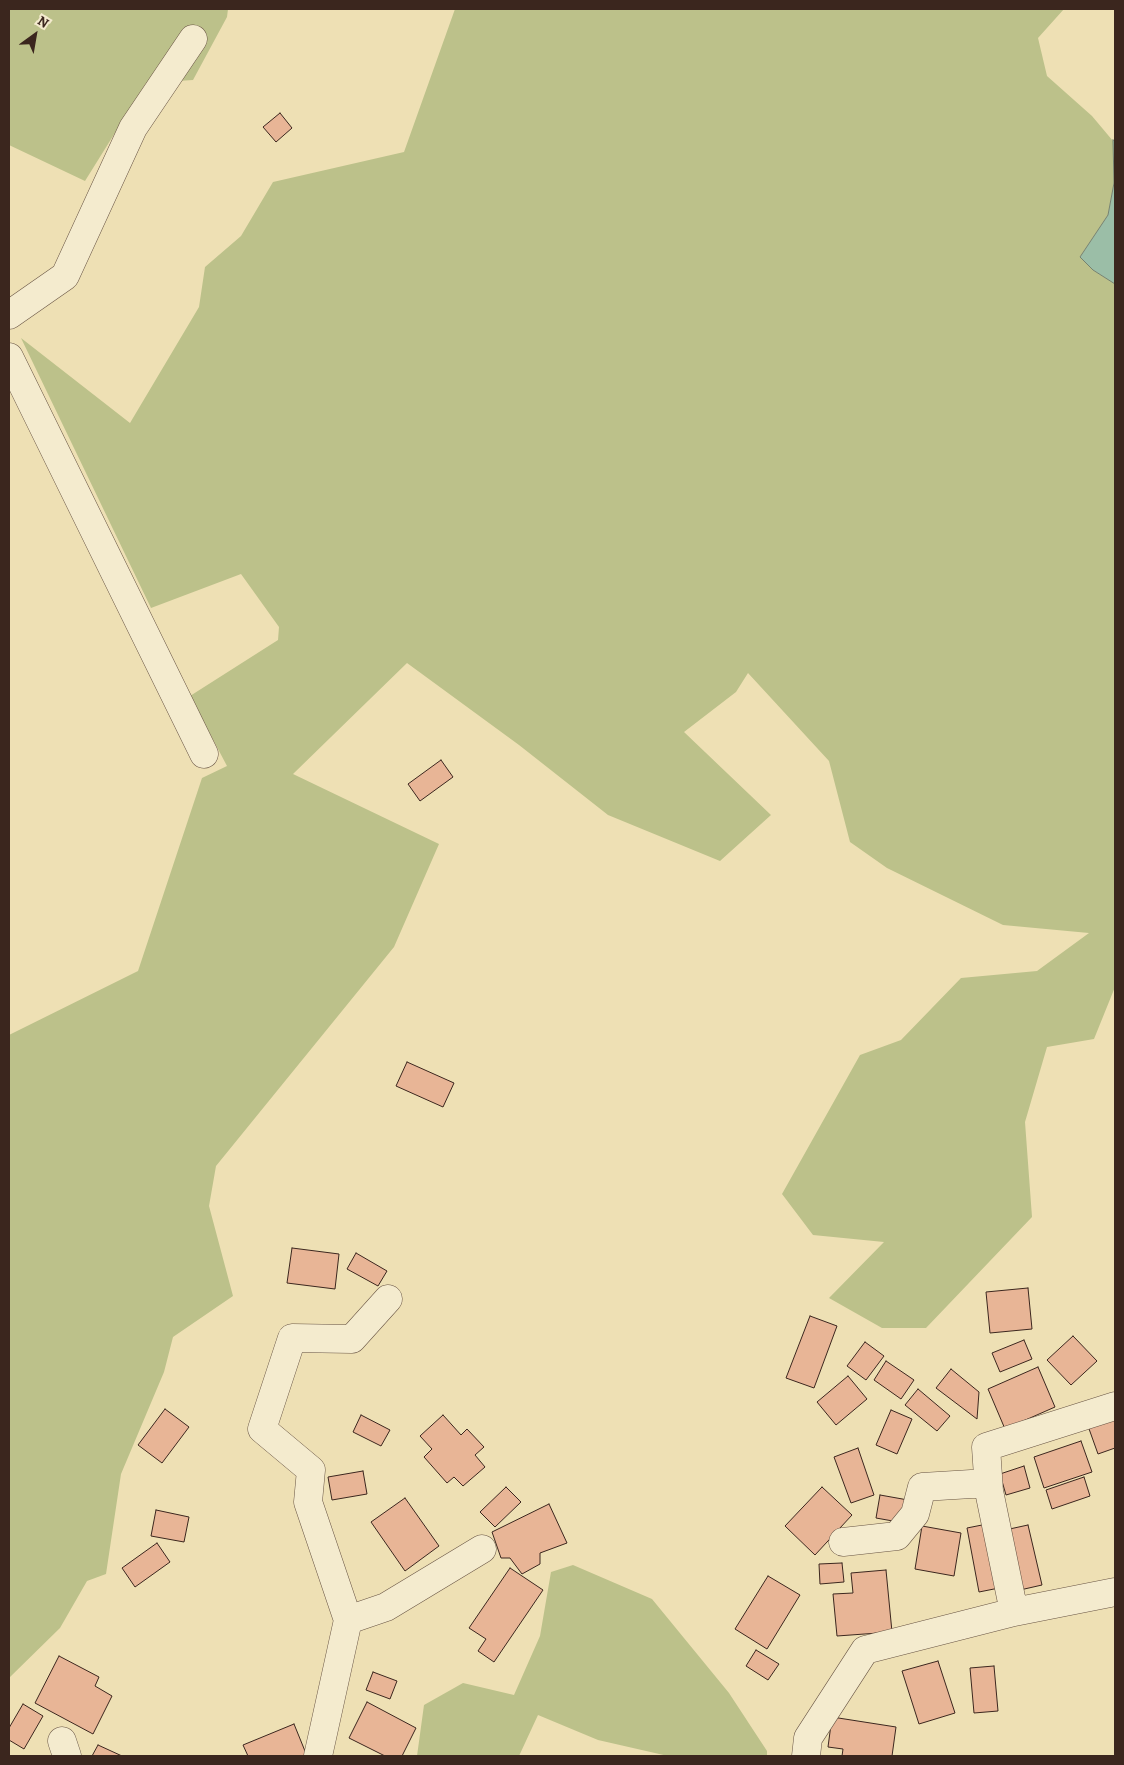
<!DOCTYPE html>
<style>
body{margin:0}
#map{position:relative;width:1124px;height:1765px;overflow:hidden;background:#eee0b4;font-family:Alegreya,serif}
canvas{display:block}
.frame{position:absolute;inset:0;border:10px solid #3b261e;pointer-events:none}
.north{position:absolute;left:10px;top:10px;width:50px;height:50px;-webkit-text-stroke:4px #f4ebce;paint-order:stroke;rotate:32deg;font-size:14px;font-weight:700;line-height:20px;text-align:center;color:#3b261e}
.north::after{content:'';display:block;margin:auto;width:18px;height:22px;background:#3b261e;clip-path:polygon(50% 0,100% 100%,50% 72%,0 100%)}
</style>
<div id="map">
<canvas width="1124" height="1765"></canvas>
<div class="frame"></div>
<div class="north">N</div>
</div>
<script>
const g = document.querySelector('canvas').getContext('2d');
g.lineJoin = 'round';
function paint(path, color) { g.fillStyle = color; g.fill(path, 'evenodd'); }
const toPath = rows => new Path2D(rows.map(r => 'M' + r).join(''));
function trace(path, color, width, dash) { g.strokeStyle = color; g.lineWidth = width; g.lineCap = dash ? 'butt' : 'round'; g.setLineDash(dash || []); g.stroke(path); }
const green = toPath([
 [9,9,228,9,227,17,193,80,146,83,85,181,9,145],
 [455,9,1064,9,1038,38,1047,76,1092,116,1113,141,1114,183,1108,215,1080,257,1093,270,1115,284,1115,987,1094,1039,1047,1047,1025,1122,1032,1217,926,1328,882,1328,829,1298,884,1242,813,1235,782,1194,860,1055,901,1040,961,978,1037,971,1089,933,1003,925,887,868,850,842,829,761,748,673,736,692,684,732,771,815,720,861,608,815,519,745,407,663,293,774,439,844,394,947,216,1166,209,1206,233,1296,173,1337,164,1372,121,1474,106,1574,87,1581,60,1628,9,1678,9,1035,138,971,202,778,227,766,190,696,278,640,279,627,241,574,151,608,21,338,130,423,199,307,205,267,241,236,273,182,404,152],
 [573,1565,652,1599,729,1693,767,1751,767,1756,668,1756,598,1740,538,1715,519,1756,417,1756,424,1705,463,1683,514,1695,540,1636,551,1572]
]);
const water = toPath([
 [1113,140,1115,141,1115,284,1093,270,1080,257,1108,215,1114,183,1113,140]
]);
const building = toPath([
 [280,113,292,128,276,142,263,127,280,113],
 [441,760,453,777,420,801,408,784,441,760],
 [407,1062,454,1083,443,1107,396,1086,407,1062],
 [292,1248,339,1254,335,1289,287,1283,292,1248],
 [356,1253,387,1271,378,1286,347,1269,356,1253],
 [1028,1288,1032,1329,990,1333,986,1292,1028,1288],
 [810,1316,837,1326,814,1388,786,1378,810,1316],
 [1073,1336,1097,1361,1071,1385,1047,1360,1073,1336],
 [1024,1340,1032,1359,1000,1372,992,1353,1024,1340],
 [865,1342,884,1356,866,1380,847,1366,865,1342],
 [886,1361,914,1380,901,1399,874,1380,886,1361],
 [1038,1367,1055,1407,1005,1429,988,1389,1038,1367],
 [951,1369,979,1392,977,1419,936,1388,951,1369],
 [848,1376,867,1399,836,1425,817,1402,848,1376],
 [918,1389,950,1416,937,1431,905,1405,918,1389],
 [165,1409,189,1427,162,1463,138,1445,165,1409],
 [891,1410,912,1419,897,1454,876,1445,891,1410],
 [361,1415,390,1430,381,1446,353,1432,361,1415],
 [443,1415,461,1435,467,1429,484,1447,475,1455,485,1467,463,1486,454,1477,447,1483,424,1457,432,1449,420,1436,443,1415],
 [1115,1417,1115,1448,1098,1454,1088,1426,1115,1417],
 [1081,1441,1092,1472,1044,1488,1034,1457,1081,1441],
 [858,1448,874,1495,851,1503,834,1457,858,1448],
 [1024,1466,1030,1488,1006,1495,1000,1474,1024,1466],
 [363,1471,367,1494,332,1500,328,1477,363,1471],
 [1084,1477,1090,1496,1052,1509,1046,1490,1084,1477],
 [506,1487,521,1502,495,1527,480,1512,506,1487],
 [822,1487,852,1515,815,1555,785,1526,822,1487],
 [880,1495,908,1500,904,1523,876,1518,880,1495],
 [405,1498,439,1546,405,1571,371,1522,405,1498],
 [549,1504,567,1543,540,1553,540,1564,522,1574,510,1558,501,1558,492,1532,549,1504],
 [156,1510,189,1517,184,1542,151,1536,156,1510],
 [987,1524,999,1588,979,1592,967,1528,987,1524],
 [1028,1525,1042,1585,1020,1590,1005,1530,1028,1525],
 [922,1526,961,1533,954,1576,915,1569,922,1526],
 [157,1543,170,1562,135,1587,122,1568,157,1543],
 [842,1563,844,1582,820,1584,819,1564,842,1563],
 [510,1568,543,1590,494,1662,478,1651,486,1639,469,1628,510,1568],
 [886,1570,892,1632,837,1636,833,1594,853,1593,851,1573,886,1570],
 [768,1576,800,1595,767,1649,735,1629,768,1576],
 [756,1650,779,1664,768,1680,746,1666,756,1650],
 [59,1656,99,1677,95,1686,112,1696,93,1734,35,1703,59,1656],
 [938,1661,955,1713,919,1724,902,1671,938,1661],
 [994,1666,998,1711,974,1713,970,1668,994,1666],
 [373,1672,397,1681,390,1699,366,1690,373,1672],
 [367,1702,416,1728,402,1756,385,1756,349,1738,367,1702],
 [23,1704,43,1716,24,1749,9,1740,9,1728,23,1704],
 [832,1717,896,1727,892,1756,842,1756,843,1749,828,1747,832,1717],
 [294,1724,307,1756,248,1756,243,1745,294,1724],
 [98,1745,122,1756,92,1756,98,1745]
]);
const minor = toPath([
 [9,315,65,276,133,128,193,39],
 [9,357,204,754],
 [843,1542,897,1536,915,1514,922,1487,988,1483],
 [1014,1612,989,1491,986,1447,1115,1406],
 [348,1620,386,1607,482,1549],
 [62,1741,67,1756],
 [318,1756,348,1620,308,1502,311,1470,262,1429,292,1338,352,1339,388,1299],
 [806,1756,808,1738,865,1650,1014,1612,1115,1592]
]);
paint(green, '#bcc18a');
paint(water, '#9bbea7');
trace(water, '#758170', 1);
paint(building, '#e8b596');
trace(building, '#3b261e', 1);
trace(minor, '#685444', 29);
trace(minor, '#f4ebce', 28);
</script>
